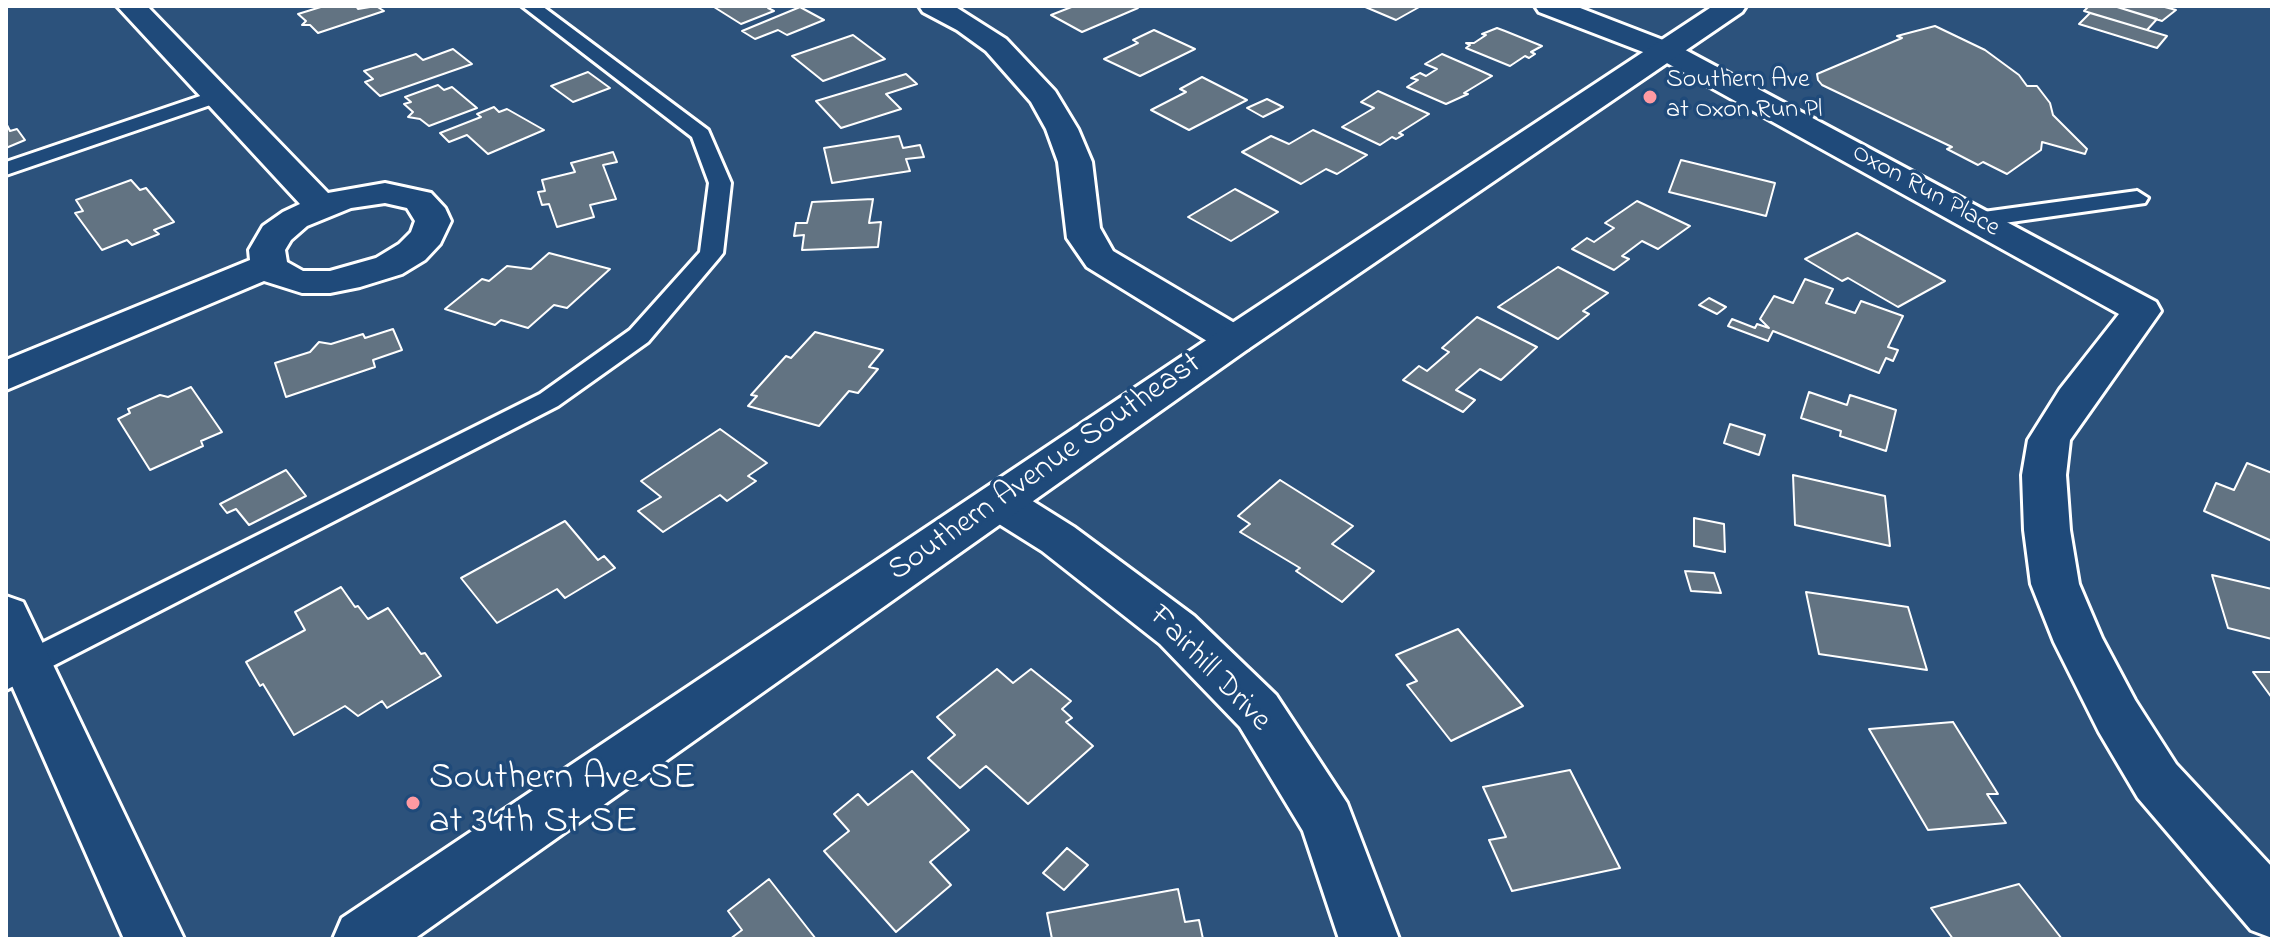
<!DOCTYPE html>
<style>
body{margin:0}
#map{position:relative;width:2278px;height:945px;overflow:hidden;background:#2c527c;font-family:"Indie Flower",sans-serif}
canvas{display:block}
.frame{position:absolute;inset:0;border:8px solid #fff;pointer-events:none}
</style>
<div id="map">
<canvas width="2278" height="945"></canvas>
<div class="frame"></div>
</div>
<script>
const g = document.querySelector('canvas').getContext('2d');
g.lineJoin = 'round';
function paint(path, color) { g.fillStyle = color; g.fill(path, 'evenodd'); }
const toPath = rows => new Path2D(rows.map(r => 'M' + r).join(''));
function trace(path, color, width, dash) { g.strokeStyle = color; g.lineWidth = width; g.lineCap = dash ? 'butt' : 'round'; g.setLineDash(dash || []); g.stroke(path); }
function label(font, color, halo, rows, align = 'center') {
  g.font = font + ' "Indie Flower",sans-serif'; g.lineWidth = 7; g.setLineDash([]); g.textBaseline = 'middle'; g.strokeStyle = halo; g.fillStyle = color; for (const [text, x, y, turn = 0] of rows) {
    g.save(); g.translate(x, y); g.rotate((+turn || 0) * Math.PI / 180); g.textAlign = isNaN(turn) ? turn : align; if (halo) g.strokeText(text, 0, 0); g.fillText(text, 0, 0); g.restore();
  }
}
const building = toPath([
 [324,6,356,6,358,9,376,6,384,11,318,33,310,25,302,25,306,21,298,14,324,6],
 [774,6,768,8,774,11,741,24,714,7,774,6],
 [1074,6,1133,6,1138,8,1082,32,1051,15,1074,6],
 [1363,6,1421,6,1396,20,1363,6],
 [2089,6,2114,6,2157,19,2147,30,2084,11,2089,6],
 [2114,6,2161,6,2176,10,2162,21,2114,6],
 [800,7,824,20,787,35,778,30,755,39,742,31,800,7],
 [2090,13,2147,30,2167,36,2157,48,2079,24,2090,13],
 [1935,26,1985,50,2019,75,2027,86,2037,86,2050,103,2053,115,2087,149,2085,154,2042,142,2041,150,2007,174,1983,162,1978,165,1947,149,1952,147,1822,85,1818,80,1817,74,1902,38,1897,36,1935,26],
 [1497,28,1505,31,1542,46,1531,52,1535,54,1529,58,1525,56,1510,66,1466,48,1470,45,1466,43,1474,43,1486,35,1482,34,1497,28],
 [1154,30,1195,49,1140,76,1104,59,1138,43,1133,40,1154,30],
 [853,35,885,59,823,81,792,56,853,35],
 [453,49,472,64,380,96,365,82,373,79,364,71,416,54,423,60,453,49],
 [1442,54,1481,71,1492,76,1464,93,1468,94,1446,104,1407,87,1418,80,1411,78,1420,73,1426,76,1437,69,1425,64,1442,54],
 [588,72,610,88,573,102,551,86,588,72],
 [906,74,917,84,886,94,901,109,841,128,816,101,906,74],
 [1202,77,1247,100,1189,130,1151,110,1186,92,1180,89,1202,77],
 [438,85,444,90,452,87,477,108,429,126,420,119,408,117,413,112,404,104,411,102,405,97,438,85],
 [1378,91,1429,114,1399,133,1403,135,1396,139,1392,137,1380,145,1342,127,1374,108,1361,102,1378,91],
 [1267,99,1283,107,1263,117,1247,108,1267,99],
 [494,107,499,112,507,109,544,130,488,154,467,135,449,142,440,133,481,117,477,114,494,107],
 [7,125,10,131,17,129,25,140,6,148,7,125],
 [1313,130,1367,155,1337,174,1326,169,1301,184,1242,152,1271,136,1289,144,1313,130],
 [899,136,903,148,920,145,924,157,906,159,910,171,832,183,824,148,899,136],
 [613,152,617,162,603,165,616,199,590,205,594,217,557,227,549,204,542,205,538,192,545,191,542,180,575,172,571,163,613,152],
 [1681,160,1775,183,1766,216,1669,192,1681,160],
 [131,180,140,190,146,188,174,222,154,230,159,234,132,245,127,240,102,250,75,213,83,211,76,200,131,180],
 [1235,189,1278,212,1231,241,1188,217,1235,189],
 [873,199,869,223,881,222,878,247,802,250,804,235,794,236,796,223,807,223,812,202,873,199],
 [1637,201,1690,226,1658,249,1642,241,1622,256,1629,259,1614,270,1572,249,1587,238,1594,242,1614,228,1605,223,1637,201],
 [1857,233,1945,281,1898,307,1848,278,1842,281,1805,259,1857,233],
 [549,253,610,269,567,308,554,305,528,328,501,320,495,325,445,309,482,279,489,281,507,266,531,269,549,253],
 [1558,267,1608,293,1583,311,1589,314,1558,339,1498,307,1558,267],
 [1805,279,1833,289,1826,303,1855,313,1861,301,1903,316,1888,347,1898,350,1893,361,1886,358,1879,373,1773,331,1768,341,1728,326,1732,319,1755,328,1757,324,1769,328,1760,319,1774,296,1793,303,1805,279],
 [1709,298,1726,307,1717,314,1699,305,1709,298],
 [1477,317,1537,347,1501,380,1480,369,1456,390,1475,400,1463,412,1403,380,1419,366,1427,371,1449,352,1442,348,1477,317],
 [393,329,402,350,373,360,375,367,286,397,275,363,310,352,319,342,331,344,363,334,365,338,393,329],
 [815,332,883,350,869,367,878,369,858,393,849,391,819,426,748,406,757,396,751,395,786,356,791,358,815,332],
 [191,387,222,432,201,441,203,446,150,470,118,419,130,413,128,409,160,395,168,397,191,387],
 [1809,392,1847,405,1850,395,1896,410,1886,451,1840,436,1841,431,1801,418,1809,392],
 [1730,424,1765,435,1759,455,1724,443,1730,424],
 [720,429,767,463,748,476,756,481,727,501,720,495,663,532,638,511,661,497,641,481,720,429],
 [2247,463,2272,473,2272,541,2204,511,2216,483,2234,490,2247,463],
 [286,470,306,496,249,525,236,509,227,513,220,504,286,470],
 [1793,475,1885,496,1890,546,1795,525,1793,475],
 [1280,480,1353,526,1332,544,1374,571,1342,602,1296,571,1300,568,1240,532,1250,524,1238,516,1280,480],
 [1694,518,1724,524,1725,552,1694,546,1694,518],
 [565,521,598,560,604,556,615,568,565,598,557,589,497,623,461,578,565,521],
 [1685,571,1714,573,1721,593,1691,591,1685,571],
 [2212,575,2272,589,2272,639,2228,628,2212,575],
 [341,587,355,607,358,606,368,619,388,608,421,654,425,653,441,676,387,708,382,701,358,716,345,706,294,735,263,684,260,686,246,662,305,630,295,612,341,587],
 [1806,592,1908,607,1927,670,1819,654,1806,592],
 [1458,629,1523,706,1451,741,1407,685,1417,681,1396,655,1458,629],
 [997,669,1013,683,1031,669,1071,701,1062,709,1072,718,1066,722,1093,746,1028,804,986,766,960,788,928,758,955,735,937,717,997,669],
 [2253,672,2272,672,2272,698,2253,672],
 [1953,722,1998,794,1987,794,2006,823,1928,830,1869,729,1953,722],
 [1570,770,1620,868,1512,891,1489,840,1506,837,1483,787,1570,770],
 [912,771,969,830,930,862,951,885,896,932,824,851,849,831,834,814,858,794,868,805,912,771],
 [1067,848,1088,865,1064,890,1043,873,1067,848],
 [769,879,816,939,730,939,742,930,728,911,769,879],
 [2019,884,2062,939,1953,939,1931,908,2019,884],
 [1178,889,1185,922,1199,920,1203,939,1052,939,1047,913,1178,889]
]);
const lane = toPath([
 [522,6,542,6,708,130,731,183,723,253,719,258,648,342,558,406,6,690,6,661,540,394,630,330,700,252,709,183,692,137,522,6],
 [218,90,225,92,228,96,225,100,6,175,6,162,218,90],
 [2137,191,2148,198,2145,203,1976,227,1965,220,1976,213,2137,191]
]);
const street = toPath([
 [117,6,147,6,328,193,385,183,431,193,445,208,451,221,440,244,425,260,402,274,360,287,330,293,302,293,264,281,6,390,6,360,250,260,249,250,263,226,283,212,300,204,117,6],
 [385,203,407,208,415,221,411,232,399,244,376,258,330,271,303,271,287,262,285,250,291,240,307,226,351,208,385,203],
 [919,6,954,6,1006,39,1055,91,1078,129,1092,162,1100,228,1113,251,1248,331,1254,340,1248,349,1234,353,1220,349,1087,267,1067,238,1058,162,1046,129,1031,102,986,51,957,30,923,12,919,6],
 [1535,6,1575,6,1676,45,2156,302,2161,311,2070,440,2066,475,2070,530,2079,584,2102,638,2135,700,2176,764,2272,867,2272,938,2251,930,2138,798,2099,732,2054,642,2031,584,2024,530,2022,475,2028,440,2060,389,2119,314,1656,57,1539,12,1535,6],
 [999,485,1015,490,1074,527,1194,616,1276,695,1347,803,1399,939,1339,939,1303,831,1240,727,1160,644,1042,551,983,514,976,502,983,490,999,485],
 [6,596,23,602,184,939,124,939,6,672,6,596]
]);
const secondary = toPath([
 [1713,6,1746,6,1742,12,1248,349,414,939,333,939,342,918,1220,331,1713,6]
]);
const markers = [
 [1650,97,8,"#ff9aa2"],
 [413,803,8,"#ff9aa2"]
];
const farPoinames = [
 ["Southern Ave",1666,82],
 ["at Oxon Run Pl",1666,112]
];
const farStreetnames = [
 ["Oxon Run Place",1925,192,29]
];
const streetNames = [
 ["Southern Avenue Southeast",1046,469,-35],
 ["Fairhill Drive",1208,670,46]
];
const nearPoinames = [
 ["Southern Ave SE",429,781],
 ["at 34th St SE",429,825]
];
paint(building, '#627382');
trace(building, '#fff', 2);
trace(lane, '#fff', 6);
trace(street, '#fff', 6);
trace(secondary, '#fff', 6);
paint(lane, '#1f4a7a');
paint(street, '#1f4a7a');
paint(secondary, '#1f4a7a');
for (const [x, y, r, color] of markers) { const dot = new Path2D(); dot.arc(x, y, r, 0, 2 * Math.PI); g.fillStyle = color; g.fill(dot); trace(dot, '#1f4a7a', 3); }
label('26px', '#fff', '#1f4a7a', farPoinames, 'left');
label('26px', '#fff', '#1f4a7a', farStreetnames);
label('32px', '#fff', '#1f4a7a', streetNames);
label('38px', '#fff', '#1f4a7a', nearPoinames, 'left');
</script>
